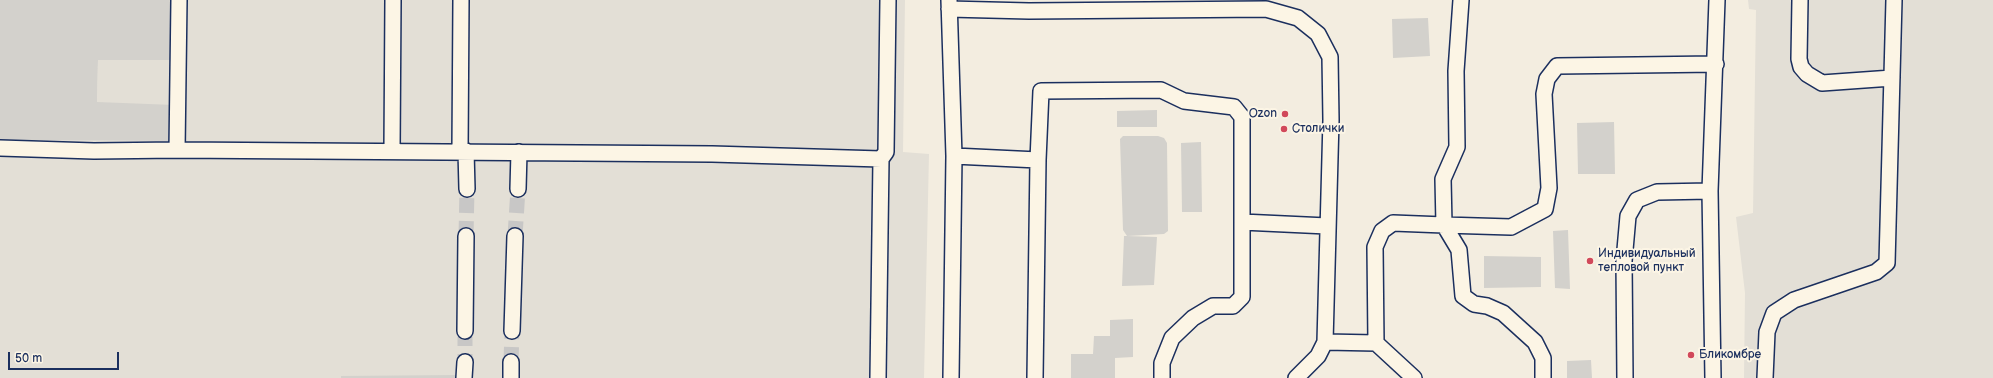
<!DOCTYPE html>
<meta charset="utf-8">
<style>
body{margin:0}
#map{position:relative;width:1993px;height:378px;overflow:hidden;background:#f3ede0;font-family:"Balsamiq Sans",sans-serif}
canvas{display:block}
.scale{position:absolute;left:8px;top:352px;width:111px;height:18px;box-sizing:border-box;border:2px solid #1b2f5e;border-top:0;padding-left:5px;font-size:12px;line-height:14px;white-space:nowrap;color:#1b2f5e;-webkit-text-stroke:3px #fcf5e5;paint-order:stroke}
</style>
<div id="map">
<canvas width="1993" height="378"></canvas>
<div class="scale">50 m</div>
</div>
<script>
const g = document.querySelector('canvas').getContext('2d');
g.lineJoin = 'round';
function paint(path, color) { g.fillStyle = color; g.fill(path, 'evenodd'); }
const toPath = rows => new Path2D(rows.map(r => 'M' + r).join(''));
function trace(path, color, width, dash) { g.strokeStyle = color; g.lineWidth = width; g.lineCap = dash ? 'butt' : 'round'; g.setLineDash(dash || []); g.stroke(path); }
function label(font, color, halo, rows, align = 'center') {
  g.font = font + ' "Balsamiq Sans",sans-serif'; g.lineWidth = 4; g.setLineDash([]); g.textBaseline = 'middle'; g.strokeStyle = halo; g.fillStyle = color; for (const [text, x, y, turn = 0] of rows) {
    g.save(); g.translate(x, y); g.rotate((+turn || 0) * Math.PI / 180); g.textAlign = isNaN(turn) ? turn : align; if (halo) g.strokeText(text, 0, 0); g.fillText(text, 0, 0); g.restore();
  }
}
const built = toPath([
 [173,0,905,0,903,152,929,154,924,378,0,378,0,140,174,141,174,106,97,103,98,60],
 [1748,0,1993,0,1993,378,1744,378,1745,293,1736,217,1753,213,1756,10,1749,9]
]);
const green = toPath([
 [0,0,173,0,171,60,98,60,97,102,174,105,174,141,0,140],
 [1428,18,1430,56,1393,58,1392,19],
 [1157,110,1157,127,1117,127,1117,111],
 [1614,122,1615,174,1578,174,1577,123],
 [1123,136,1158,136,1164,138,1167,143,1168,231,1164,234,1127,236,1157,237,1154,285,1122,286,1124,236,1127,236,1123,230,1120,139],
 [1201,142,1202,212,1182,212,1181,143],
 [1568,230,1570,289,1555,288,1553,231],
 [1484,256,1541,257,1541,287,1484,288],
 [1133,319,1133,357,1115,358,1115,378,1071,378,1071,354,1093,354,1094,336,1110,336,1110,320],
 [1591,360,1592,378,1567,378,1567,361],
 [456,375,456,378,341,378,341,376]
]);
const minorTunnel = toPath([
 [466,236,467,189],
 [515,236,518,189],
 [465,331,465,362],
 [511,362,512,331]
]);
const minor = toPath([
 [949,0,954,156,951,378],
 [1461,0,1456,71,1457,147,1443,179,1444,225,1511,227,1545,209,1549,188,1544,94,1547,79,1557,66,1716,64],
 [1800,0,1799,59,1801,67,1807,74,1822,83,1892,78],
 [949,9,1029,11,1266,9,1298,18,1318,34,1330,57,1331,120,1325,342,1318,356,1296,378],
 [0,148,94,151,177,150,179,0],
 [177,150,712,154,881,159,886,152,888,0],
 [392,150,393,0],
 [460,151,461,0],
 [466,151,467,189],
 [954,156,1038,160],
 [518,189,519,152],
 [1242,222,1327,226],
 [465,331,466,236],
 [512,331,515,236],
 [1325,342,1376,343],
 [464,378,465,362],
 [511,378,511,362],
 [878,378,881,159],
 [1035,378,1038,160,1041,91,1161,90,1184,101,1234,107,1242,117,1242,297,1233,306,1213,306,1193,318,1172,338,1162,363,1162,378],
 [1414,378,1376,343,1375,247,1382,231,1393,223,1444,225,1459,250,1463,296,1474,304,1487,306,1503,313,1535,342,1543,358,1543,378],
 [1625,378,1624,261,1628,216,1637,200,1657,192,1710,191],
 [1713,378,1710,191,1717,0],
 [1765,378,1767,332,1774,313,1794,300,1876,272,1887,263,1894,0]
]);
const markers = [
 [1285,114,4,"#d1495b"],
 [1284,129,4,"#d1495b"],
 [1590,261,4,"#d1495b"],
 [1691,355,4,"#d1495b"]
];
const poiNames = [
 ["Ozon",1277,114,"right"],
 ["Столички",1292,129],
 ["Индивидуальный",1598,254],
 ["тепловой пункт",1598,268],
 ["Бликомбре",1699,355]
];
paint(built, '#e3dfd6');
paint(green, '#d3d1cc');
trace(minorTunnel, '#c8c7c6', 15, [15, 8]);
trace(minor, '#1b2f5e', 18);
trace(minor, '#fcf5e5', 15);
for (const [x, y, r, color] of markers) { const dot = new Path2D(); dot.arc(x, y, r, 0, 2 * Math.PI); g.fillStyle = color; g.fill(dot); trace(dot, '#fcf5e5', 1.5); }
label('12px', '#1b2f5e', '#fcf5e5', poiNames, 'left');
</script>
